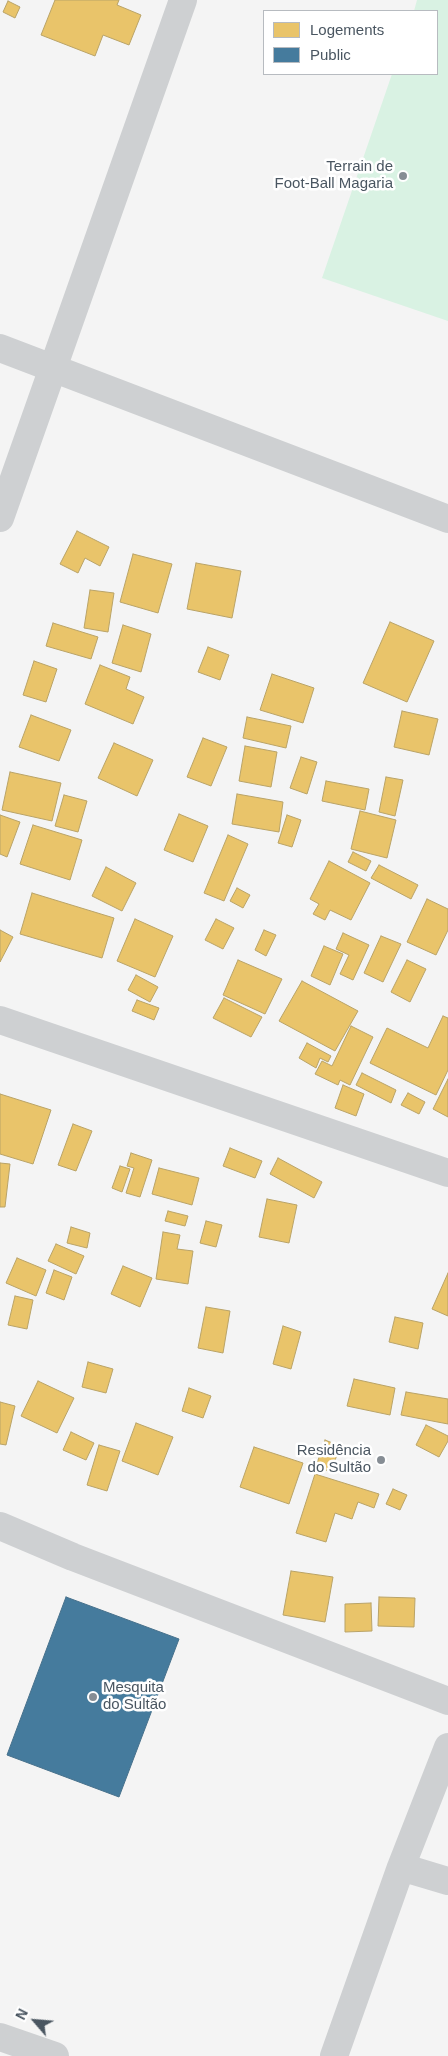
<!DOCTYPE html>
<meta charset="utf-8">
<style>
body{margin:0}
#map{position:relative;width:448px;height:2056px;overflow:hidden;background:#f4f4f4;font-family:Arial,sans-serif}
canvas{display:block}
.legend{position:absolute;left:263px;top:10px;width:175px;height:65px;box-sizing:border-box;background:#fff;border:1px solid #b7bbc0;margin:0;padding:6px 9px;list-style:none;font-size:15px;color:#4a5661}
.legend li{display:flex;align-items:center;gap:10px;height:25px}
.legend b{width:25px;border:1px solid #b7bbc0}
.north{position:absolute;left:10px;top:1996px;width:50px;height:50px;-webkit-text-stroke:4px #fff;paint-order:stroke;rotate:297deg;font-size:14px;font-weight:700;line-height:20px;text-align:center;color:#4a5661}
.north::after{content:'';display:block;margin:auto;width:18px;height:22px;background:#4a5661;clip-path:polygon(50% 0,100% 100%,50% 72%,0 100%)}
</style>
<div id="map">
<canvas width="448" height="2056"></canvas>
<ul class="legend">
<li><b style="height:14px;background:#e9c46a"></b>Logements</li>
<li><b style="height:14px;background:#457b9d"></b>Public</li>
</ul>
<div class="north">N</div>
</div>
<script>
const g = document.querySelector('canvas').getContext('2d');
g.lineJoin = 'round';
function paint(path, color) { g.fillStyle = color; g.fill(path, 'evenodd'); }
const toPath = rows => new Path2D(rows.map(r => 'M' + r).join(''));
function trace(path, color, width, dash) { g.strokeStyle = color; g.lineWidth = width; g.lineCap = dash ? 'butt' : 'round'; g.setLineDash(dash || []); g.stroke(path); }
function label(font, color, halo, rows, align = 'center') {
  g.font = font + ' Arial,sans-serif'; g.lineWidth = 5; g.setLineDash([]); g.textBaseline = 'middle'; g.strokeStyle = halo; g.fillStyle = color; for (const [text, x, y, turn = 0] of rows) {
    g.save(); g.translate(x, y); g.rotate((+turn || 0) * Math.PI / 180); g.textAlign = isNaN(turn) ? turn : align; if (halo) g.strokeText(text, 0, 0); g.fillText(text, 0, 0); g.restore();
  }
}
const green = toPath([
 [417,0,448,0,448,321,322,278,392,74,437,74,437,11,414,11]
]);
const homes = toPath([
 [55,0,119,0,117,5,141,15,129,45,103,35,95,56,41,35,55,0],
 [8,1,20,7,15,18,3,12,8,1],
 [77,531,109,547,100,566,85,558,78,573,60,564,77,531],
 [133,554,172,564,158,613,120,602,133,554],
 [196,563,241,571,232,618,187,609,196,563],
 [90,590,114,593,108,632,84,628,90,590],
 [390,622,434,641,407,702,363,683,390,622],
 [53,623,98,637,91,659,46,646,53,623],
 [123,625,151,634,141,672,112,663,123,625],
 [208,647,229,655,220,680,198,672,208,647],
 [34,661,57,669,46,702,23,695,34,661],
 [100,665,130,677,126,689,144,697,133,724,85,704,100,665],
 [272,674,314,688,303,723,260,710,272,674],
 [402,711,438,719,429,755,394,747,402,711],
 [31,715,71,730,59,761,19,747,31,715],
 [247,717,291,726,286,748,243,738,247,717],
 [203,738,227,747,211,786,187,777,203,738],
 [114,743,153,760,137,796,98,778,114,743],
 [245,746,277,752,271,787,239,781,245,746],
 [301,757,317,762,307,794,290,788,301,757],
 [10,772,61,783,52,821,2,810,10,772],
 [386,777,403,780,395,816,379,812,386,777],
 [326,781,369,789,365,810,322,801,326,781],
 [237,794,283,802,279,832,232,824,237,794],
 [64,795,87,801,78,832,55,826,64,795],
 [360,811,396,820,387,858,351,849,360,811],
 [179,814,208,826,193,862,164,850,179,814],
 [0,815,20,822,7,857,0,854,0,815],
 [287,815,301,820,292,847,278,843,287,815],
 [33,825,82,840,70,880,20,864,33,825],
 [228,835,248,844,224,901,204,893,228,835],
 [353,852,371,861,366,871,348,862,353,852],
 [329,861,370,883,351,920,330,910,325,920,313,914,319,904,310,899,329,861],
 [379,865,418,885,411,899,371,878,379,865],
 [106,867,136,883,122,911,92,896,106,867],
 [237,888,250,895,243,908,230,901,237,888],
 [32,893,114,918,102,958,20,934,32,893],
 [427,899,448,909,448,930,436,955,407,942,427,899],
 [135,919,173,936,155,977,117,961,135,919],
 [216,919,234,928,223,949,205,940,216,919],
 [0,930,13,937,0,962,0,930],
 [264,930,276,935,266,956,255,950,264,930],
 [343,933,369,945,353,980,340,974,349,955,336,949,343,933],
 [381,936,401,944,383,982,364,973,381,936],
 [324,946,343,954,330,985,311,976,324,946],
 [238,960,282,979,265,1014,223,995,238,960],
 [407,960,426,969,410,1002,391,992,407,960],
 [136,975,158,987,150,1002,128,990,136,975],
 [302,981,358,1011,335,1051,279,1021,302,981],
 [224,998,262,1017,251,1037,213,1018,224,998],
 [137,1000,159,1008,154,1020,132,1011,137,1000],
 [443,1016,448,1018,448,1070,436,1095,370,1063,387,1028,428,1048,443,1016],
 [351,1026,373,1037,350,1085,340,1080,338,1085,315,1074,322,1061,332,1066,351,1026],
 [307,1043,331,1056,328,1062,320,1058,316,1068,299,1058,307,1043],
 [362,1073,396,1090,391,1103,356,1085,362,1073],
 [448,1079,448,1117,433,1109,448,1079],
 [343,1085,364,1094,356,1116,335,1108,343,1085],
 [408,1093,425,1102,419,1114,401,1105,408,1093],
 [0,1094,51,1110,33,1164,0,1154,0,1094],
 [73,1124,92,1131,76,1171,58,1165,73,1124],
 [230,1148,262,1161,255,1178,223,1166,230,1148],
 [131,1153,152,1160,140,1197,126,1193,134,1168,127,1166,131,1153],
 [278,1158,322,1182,314,1198,270,1174,278,1158],
 [0,1163,10,1164,5,1207,0,1207,0,1163],
 [120,1166,130,1169,122,1192,112,1188,120,1166],
 [159,1168,199,1178,192,1205,152,1194,159,1168],
 [267,1199,297,1205,289,1243,259,1237,267,1199],
 [168,1211,188,1216,185,1226,165,1221,168,1211],
 [206,1221,222,1225,216,1247,200,1243,206,1221],
 [71,1227,90,1233,87,1248,67,1243,71,1227],
 [163,1232,180,1235,177,1249,193,1251,188,1284,156,1279,163,1232],
 [56,1244,84,1256,76,1274,48,1261,56,1244],
 [17,1258,46,1270,36,1296,6,1283,17,1258],
 [123,1266,152,1278,140,1307,111,1294,123,1266],
 [54,1270,72,1277,64,1300,46,1293,54,1270],
 [448,1273,448,1316,432,1309,448,1273],
 [15,1296,33,1300,27,1329,8,1325,15,1296],
 [206,1307,230,1311,223,1353,198,1348,206,1307],
 [395,1317,423,1323,418,1349,389,1342,395,1317],
 [283,1326,301,1332,291,1369,273,1364,283,1326],
 [88,1362,113,1369,106,1393,82,1387,88,1362],
 [354,1379,395,1388,390,1415,347,1406,354,1379],
 [38,1381,74,1398,57,1433,21,1416,38,1381],
 [189,1388,211,1396,203,1418,182,1411,189,1388],
 [406,1392,448,1399,448,1424,401,1415,406,1392],
 [0,1402,15,1406,6,1445,0,1444,0,1402],
 [136,1423,173,1437,158,1475,122,1461,136,1423],
 [426,1425,448,1436,448,1441,439,1457,416,1445,426,1425],
 [71,1432,94,1443,86,1460,63,1450,71,1432],
 [325,1440,340,1446,331,1472,316,1466,325,1440],
 [99,1445,120,1451,107,1491,87,1485,99,1445],
 [254,1447,303,1463,289,1504,240,1487,254,1447],
 [315,1474,379,1494,374,1508,358,1502,352,1519,335,1513,326,1542,296,1533,315,1474],
 [393,1489,407,1495,400,1510,386,1504,393,1489],
 [291,1571,333,1577,325,1622,283,1615,291,1571],
 [379,1597,415,1598,414,1627,378,1626,379,1597],
 [371,1603,372,1631,345,1632,345,1604,371,1603]
]);
const public = toPath([
 [66,1597,179,1639,119,1797,7,1755,66,1597]
]);
const minor = toPath([
 [0,348,448,519],
 [0,518,183,0],
 [0,1020,448,1173],
 [0,1526,73,1557,448,1701],
 [401,1867,448,1881],
 [0,2037,55,2056],
 [334,2056,401,1867,448,1747]
]);
const markers = [
 [403,176,5,"#868d94"],
 [381,1460,5,"#868d94"],
 [93,1697,5,"#868d94"]
];
const poiNames = [
 ["Terrain de",393,167],
 ["Foot-Ball Magaria",393,184],
 ["Residência",371,1451],
 ["do Sultão",371,1468],
 ["Mesquita",103,1688,"left"],
 ["do Sultão",103,1705,"left"]
];
paint(green, '#d9f2e3');
paint(homes, '#e9c46a');
trace(homes, '#b9a367', 1);
paint(public, '#457b9d');
trace(public, '#46708b', 1);
trace(minor, '#ced0d2', 28);
for (const [x, y, r, color] of markers) { const dot = new Path2D(); dot.arc(x, y, r, 0, 2 * Math.PI); g.fillStyle = color; g.fill(dot); trace(dot, '#fff', 2); }
label('15px', '#4a5661', '#fff', poiNames, 'right');
</script>
